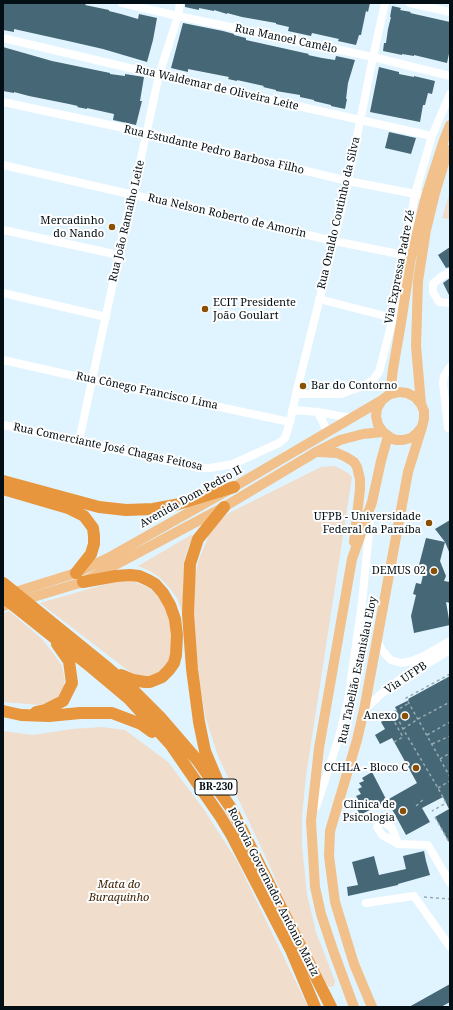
<!DOCTYPE html>
<meta charset="utf-8">
<style>
body{margin:0}
#map{position:relative;width:453px;height:1010px;overflow:hidden;background:#dff4ff;font-family:"Noto Serif",serif}
canvas{display:block}
.frame{position:absolute;inset:0;border:4px solid #030f14;pointer-events:none}
</style>
<div id="map">
<canvas width="453" height="1010"></canvas>
<div class="frame"></div>
</div>
<script>
const g = document.querySelector('canvas').getContext('2d');
g.lineJoin = 'round';
function paint(path, color) { g.fillStyle = color; g.fill(path, 'evenodd'); }
const toPath = rows => new Path2D(rows.map(r => 'M' + r).join(''));
function trace(path, color, width, dash) { g.strokeStyle = color; g.lineWidth = width; g.lineCap = dash ? 'butt' : 'round'; g.setLineDash(dash || []); g.stroke(path); }
function label(font, color, halo, rows, align = 'center') {
  g.font = font + ' "Noto Serif",serif'; g.lineWidth = 4; g.setLineDash([]); g.textBaseline = 'middle'; g.strokeStyle = halo; g.fillStyle = color; for (const [text, x, y, turn = 0] of rows) {
    g.save(); g.translate(x, y); g.rotate((+turn || 0) * Math.PI / 180); g.textAlign = isNaN(turn) ? turn : align; if (halo) g.strokeText(text, 0, 0); g.fillText(text, 0, 0); g.restore();
  }
}
const green = toPath([
 [450,192,450,219,442,218],
 [335,466,348,473,352,477,306,776,302,816,302,845,307,894,316,932,335,981,334,986,329,987,322,978,288,908,268,862,218,756,206,719,201,691,193,626,192,595,198,562,212,527,229,513,321,467],
 [191,535,194,536,189,545,184,561,183,588,185,621,177,598,169,587,159,577,150,571,138,566],
 [117,581,133,581,149,588,160,599,170,615,174,656,165,669,149,677,139,677,130,672,40,603],
 [9,611,41,638,53,653,62,666,65,680,63,692,55,700,39,705,3,702,3,613],
 [102,727,125,730,144,744,168,762,203,808,237,861,308,1007,3,1007,3,731,33,735,72,729]
]);
const building = toPath([
 [3,3,80,3,86,4,85,5,109,10,109,11,121,14,138,19,139,14,157,18,153,40,147,62,103,49,68,41,14,29,14,32,3,30],
 [185,3,370,3,368,12,366,11,361,35,359,35,356,45,338,41,339,39,312,33,311,36,288,31,289,27,276,24,276,23,242,17,227,13,227,14,214,10,214,11,199,8,199,10,185,7],
 [392,6,401,8,400,10,411,12,410,13,450,22,450,49,447,63,414,55,414,56,402,54,402,55,383,51,384,43,386,43,388,29,391,17,390,17],
 [183,23,223,31,234,34,234,35,246,38,246,40,309,54,308,55,322,58,335,60,336,56,355,60,348,83,346,99,347,99,345,109,331,106,331,105,314,101,314,100,300,97,300,95,276,91,276,90,263,87,264,86,237,80,237,81,228,79,229,77,188,69,188,72,171,68],
 [3,47,52,61,110,73,110,74,125,76,125,74,144,77,140,101,142,101,136,125,113,120,114,114,87,108,87,109,77,107,78,106,69,104,29,96,14,92,14,93,3,91],
 [379,67,399,72,399,74,414,77,414,76,435,81,432,94,428,93,425,105,423,105,420,122,370,112],
 [389,132,416,138,411,154,385,148],
 [450,247,450,267,446,268,438,255],
 [450,278,450,297,443,283],
 [450,520,450,554,445,542,435,529],
 [426,538,445,542,440,561,446,576,444,581,450,582,450,603,446,602,450,625,414,633,411,616,416,595,413,594,416,583,421,584,425,566,419,565],
 [450,676,450,844,435,817,449,809,443,797,422,808,430,822,406,835,387,800,417,783,392,738,380,744,375,735,385,729,381,722,396,714,395,712,397,711,395,707,409,700,408,699],
 [372,772,387,801,360,815,354,803,359,801,356,796,361,794,358,789,362,787,359,783,364,781,362,778],
 [424,851,426,861,430,875,398,884,398,885,348,896,347,887,358,885,352,862,374,856,379,875,406,869,403,856],
 [450,984,450,1002,441,1007,409,1007]
]);
const path = toPath([
 [450,674,406,698,450,777],
 [394,711,403,729,438,788,446,803,432,811],
 [403,729,418,719,450,702],
 [427,735,450,722],
 [394,742,403,737,390,714,409,703],
 [432,744,450,736],
 [440,759,450,753],
 [438,788,450,781],
 [416,806,425,798],
 [435,817,450,844],
 [424,897,450,899]
]);
const minor = toPath([
 [122,3,178,16,373,57,450,76],
 [410,3,450,12],
 [3,38,159,75,432,136],
 [3,102,147,133,348,181,426,196],
 [3,165,334,241,404,255],
 [3,230,119,255],
 [450,272,441,277,433,284,433,292,439,302,450,303],
 [3,293,106,317],
 [319,299,393,318],
 [3,360,92,380,290,422],
 [296,394,341,394,365,385,372,381,379,372,393,318,415,194,432,136,450,94],
 [292,410,318,412,351,418],
 [318,412,328,433],
 [3,425,199,468,210,468,233,464,279,443,285,438,290,422,296,394,334,241,348,181,373,57,385,3],
 [448,428,443,383,444,376,449,368,450,367],
 [79,441,92,380,119,255,125,223,133,195,159,75,178,16,180,3],
 [377,641,382,650,388,657,391,660,401,663,412,661,424,656,450,641],
 [364,710,380,695,398,681,450,650],
 [316,807,339,737,348,700,362,603,371,512],
 [398,844,392,828,381,820,377,827,382,835,398,844,428,845,450,883],
 [366,903,414,896,450,947]
]);
const major = toPath([
 [390,394,393,369,401,323,411,258,426,196,444,140,450,125],
 [421,404,416,346,418,281,426,230,435,193,448,150],
 [318,452,337,453,346,457,354,462,357,467,360,479,360,489,354,542],
 [9,594,76,573,108,558,234,487,382,400],
 [3,606,83,582,224,507,316,452,340,440,363,434,383,432],
 [354,1007,351,999,333,950,321,914,315,887,311,821,319,748,352,559,372,502,381,461,388,436],
 [372,1007,354,964,335,902,329,856,330,831,357,740,364,710,408,472,422,427,424,419,424,411,421,404,415,397,407,393,399,392,390,394,382,400,377,408,376,416,378,425,383,432,391,438,396,440,403,440,411,438,417,433,422,427]
]);
const highway = toPath([
 [3,481,99,507,126,510,153,509,175,505,234,487],
 [3,489,68,508,84,516,93,528,94,536,94,544,91,554,76,573],
 [83,582,116,576,130,575,139,576,148,580,155,584,163,593,170,605,175,619,177,635,176,655,174,663,169,670,162,677,155,680,150,682,145,682,133,680,121,675],
 [3,583,109,669,130,687,160,717,198,761,231,808,331,1007],
 [3,597,86,663,129,699,171,745,220,816,232,836,291,950,315,1007],
 [3,711,21,715,49,716,80,713,112,713,141,724,152,732],
 [36,712,45,710,63,701,72,683,69,661,57,644],
 [218,782,205,751,199,722,192,669,188,614,190,564,198,539,224,507]
]);
const markers = [
 [112,227,4,"#895004"],
 [205,309,4,"#895004"],
 [303,386,4,"#895004"],
 [429,523,4,"#895004"],
 [434,571,4,"#895004"],
 [405,716,4,"#895004"],
 [416,768,4,"#895004"],
 [403,811,4,"#895004"]
];
const shields = [
 [216,787,42]
];
const shieldNames = [
 ["BR-230",216,787]
];
const streetNames = [
 ["Rua Manoel Camêlo",286,39,12],
 ["Rua Waldemar de Oliveira Leite",217,88,13],
 ["Rua Estudante Pedro Barbosa Filho",214,150,13],
 ["Rua Onaldo Coutinho da Silva",339,213,-77],
 ["Rua Nelson Roberto de Amorin",227,216,13],
 ["Rua João Ramalho Leite",127,221,-77],
 ["Via Expressa Padre Zé",400,267,-79],
 ["Rua Cônego Francisco Lima",147,391,12],
 ["Rua Comerciante José Chagas Feitosa",108,447,12],
 ["Avenida Dom Pedro II",191,497,-29],
 ["Rua Tabelião Estanislau Eloy",358,670,-78],
 ["Via UFPB",406,678,-34],
 ["Rodovia Governador Antônio Mariz",273,892,63]
];
const poiNames = [
 ["Mercadinho",104,221],
 ["do Nando",104,234],
 ["ECIT Presidente",213,303,"left"],
 ["João Goulart",213,316,"left"],
 ["Bar do Contorno",311,386,"left"],
 ["UFPB - Universidade",421,517],
 ["Federal da Paraíba",421,530],
 ["DEMUS 02",426,571],
 ["Anexo",397,716],
 ["CCHLA - Bloco C",408,768],
 ["Clinica de",395,805],
 ["Psicologia",395,818]
];
const parkNames = [
 ["Mata do",119,885],
 ["Buraquinho",119,898]
];
paint(green, '#f0ddcc');
paint(building, '#466776');
trace(path, '#98aab3', 1.5, [3, 3]);
trace(minor, '#fff', 8);
trace(major, '#f1c08b', 10);
trace(highway, '#e7963d', 12);
for (const [x, y, r, color] of markers) { const dot = new Path2D(); dot.arc(x, y, r, 0, 2 * Math.PI); g.fillStyle = color; g.fill(dot); trace(dot, '#fefefe', 1.5); }
for (const [x, y, w] of shields) { const box = new Path2D(); box.roundRect(x - w / 2, y - 8, w, 16, 3); g.fillStyle = '#fefefe'; g.fill(box); trace(box, '#030f14', 1); }
label('bold 10px', '#030f14', null, shieldNames);
label('11px', '#030f14', '#fefefe', streetNames);
label('11px', '#030f14', '#fefefe', poiNames, 'right');
label('italic 11px', '#3e2408', '#fefefe', parkNames);
</script>
